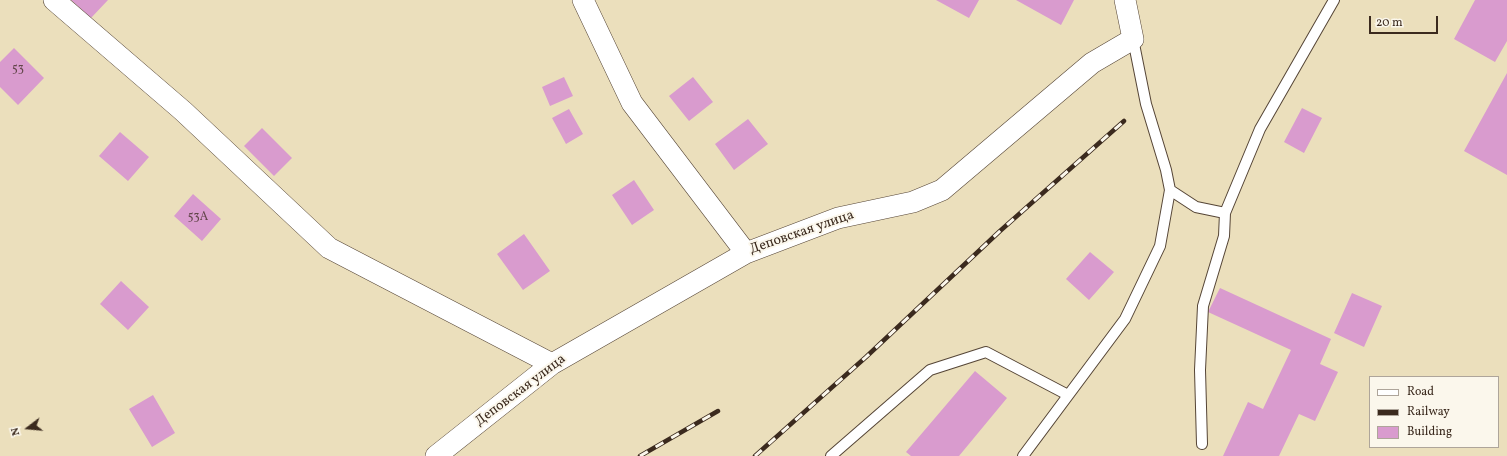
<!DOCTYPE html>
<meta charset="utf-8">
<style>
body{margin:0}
#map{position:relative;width:1507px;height:456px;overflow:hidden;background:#ebdfbc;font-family:Vollkorn,serif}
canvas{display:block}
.legend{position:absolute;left:1369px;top:376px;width:130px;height:72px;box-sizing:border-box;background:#fbf7ec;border:1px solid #aea59a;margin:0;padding:5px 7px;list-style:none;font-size:12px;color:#3b2a1e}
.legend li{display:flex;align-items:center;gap:8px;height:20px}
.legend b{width:20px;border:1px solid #aea59a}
.north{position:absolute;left:8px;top:408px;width:40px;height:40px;-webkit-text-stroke:3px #fbf7ec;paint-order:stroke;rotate:254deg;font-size:11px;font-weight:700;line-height:16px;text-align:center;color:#3b2a1e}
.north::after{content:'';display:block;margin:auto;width:14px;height:18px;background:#3b2a1e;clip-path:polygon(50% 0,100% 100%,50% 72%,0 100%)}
.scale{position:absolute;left:1369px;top:16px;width:69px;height:18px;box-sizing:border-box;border:2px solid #3b2a1e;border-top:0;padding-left:5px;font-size:12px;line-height:14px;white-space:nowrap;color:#3b2a1e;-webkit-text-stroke:3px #fbf7ec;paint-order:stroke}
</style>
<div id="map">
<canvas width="1507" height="456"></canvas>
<ul class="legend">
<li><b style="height:5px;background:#fff"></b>Road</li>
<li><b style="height:5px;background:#3b2a1e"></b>Railway</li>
<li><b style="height:11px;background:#d99bce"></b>Building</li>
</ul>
<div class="north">N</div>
<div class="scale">20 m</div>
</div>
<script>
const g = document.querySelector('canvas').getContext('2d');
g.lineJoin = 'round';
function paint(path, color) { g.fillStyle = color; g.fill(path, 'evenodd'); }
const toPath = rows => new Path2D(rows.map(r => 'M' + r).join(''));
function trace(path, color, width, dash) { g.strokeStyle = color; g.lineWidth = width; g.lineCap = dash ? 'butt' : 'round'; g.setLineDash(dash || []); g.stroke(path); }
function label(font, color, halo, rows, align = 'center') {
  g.font = font + ' Vollkorn,serif'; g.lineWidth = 4; g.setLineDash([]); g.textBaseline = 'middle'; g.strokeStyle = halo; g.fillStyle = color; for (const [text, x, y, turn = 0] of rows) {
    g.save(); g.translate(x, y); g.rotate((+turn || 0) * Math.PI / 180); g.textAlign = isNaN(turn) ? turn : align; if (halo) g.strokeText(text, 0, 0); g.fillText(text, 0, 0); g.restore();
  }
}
const building = toPath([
 [71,0,108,0,91,18],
 [936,0,979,0,969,18],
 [1016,0,1074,0,1061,25],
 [1475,0,1507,0,1507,41,1495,62,1454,39],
 [14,48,44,78,18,105,0,87,0,62],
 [1507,73,1507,175,1464,151],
 [564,77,573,96,550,106,542,87],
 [693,77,713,102,689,121,669,96],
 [1302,108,1322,118,1304,153,1284,142],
 [569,109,583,134,566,144,552,118],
 [748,119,768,144,734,170,715,144],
 [262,128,292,158,274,176,244,146],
 [120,132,149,157,128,181,99,156],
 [634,180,654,210,632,225,612,195],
 [193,194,221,219,202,241,174,216],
 [524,234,550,271,523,290,497,254],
 [1090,252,1114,272,1089,300,1066,279],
 [121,281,149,307,128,330,100,304],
 [1220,288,1331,339,1320,364,1338,372,1315,421,1299,414,1279,456,1223,456,1248,402,1263,409,1291,350,1208,312],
 [1352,293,1382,306,1364,347,1334,333],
 [975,371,1007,398,959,456,911,456,906,452],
 [153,395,175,433,152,447,129,409]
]);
const lane = toPath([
 [1170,190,1196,207,1225,213,1224,236,1203,306,1200,370,1202,444],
 [1225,213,1260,129,1334,0],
 [831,456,930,370,986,352,1068,395],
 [1023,456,1125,319,1160,246,1170,190,1166,170,1146,104,1133,39]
]);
const street = toPath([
 [54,0,183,111,329,248,552,364],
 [583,0,632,103,746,253],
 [436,456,552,364,746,253,838,218,913,202,942,190,1092,63,1133,39,1125,0]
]);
const rail = toPath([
 [640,456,718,411],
 [755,456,866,357,1000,231,1124,121]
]);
const numberNames = [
 ["53",18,70],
 ["53А",198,218]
];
const streetNames = [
 ["Деповская улица",802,233,-19],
 ["Деповская улица",521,391,-37]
];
paint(building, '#d99bce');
trace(lane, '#554536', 12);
trace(street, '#554536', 22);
trace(lane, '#fff', 10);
trace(street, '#fff', 21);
trace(rail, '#3b2a1e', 4.5);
trace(rail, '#fbf7ec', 3, [9]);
label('12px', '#62464a', null, numberNames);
label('14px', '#3b2a1e', '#fbf7ec', streetNames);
</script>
